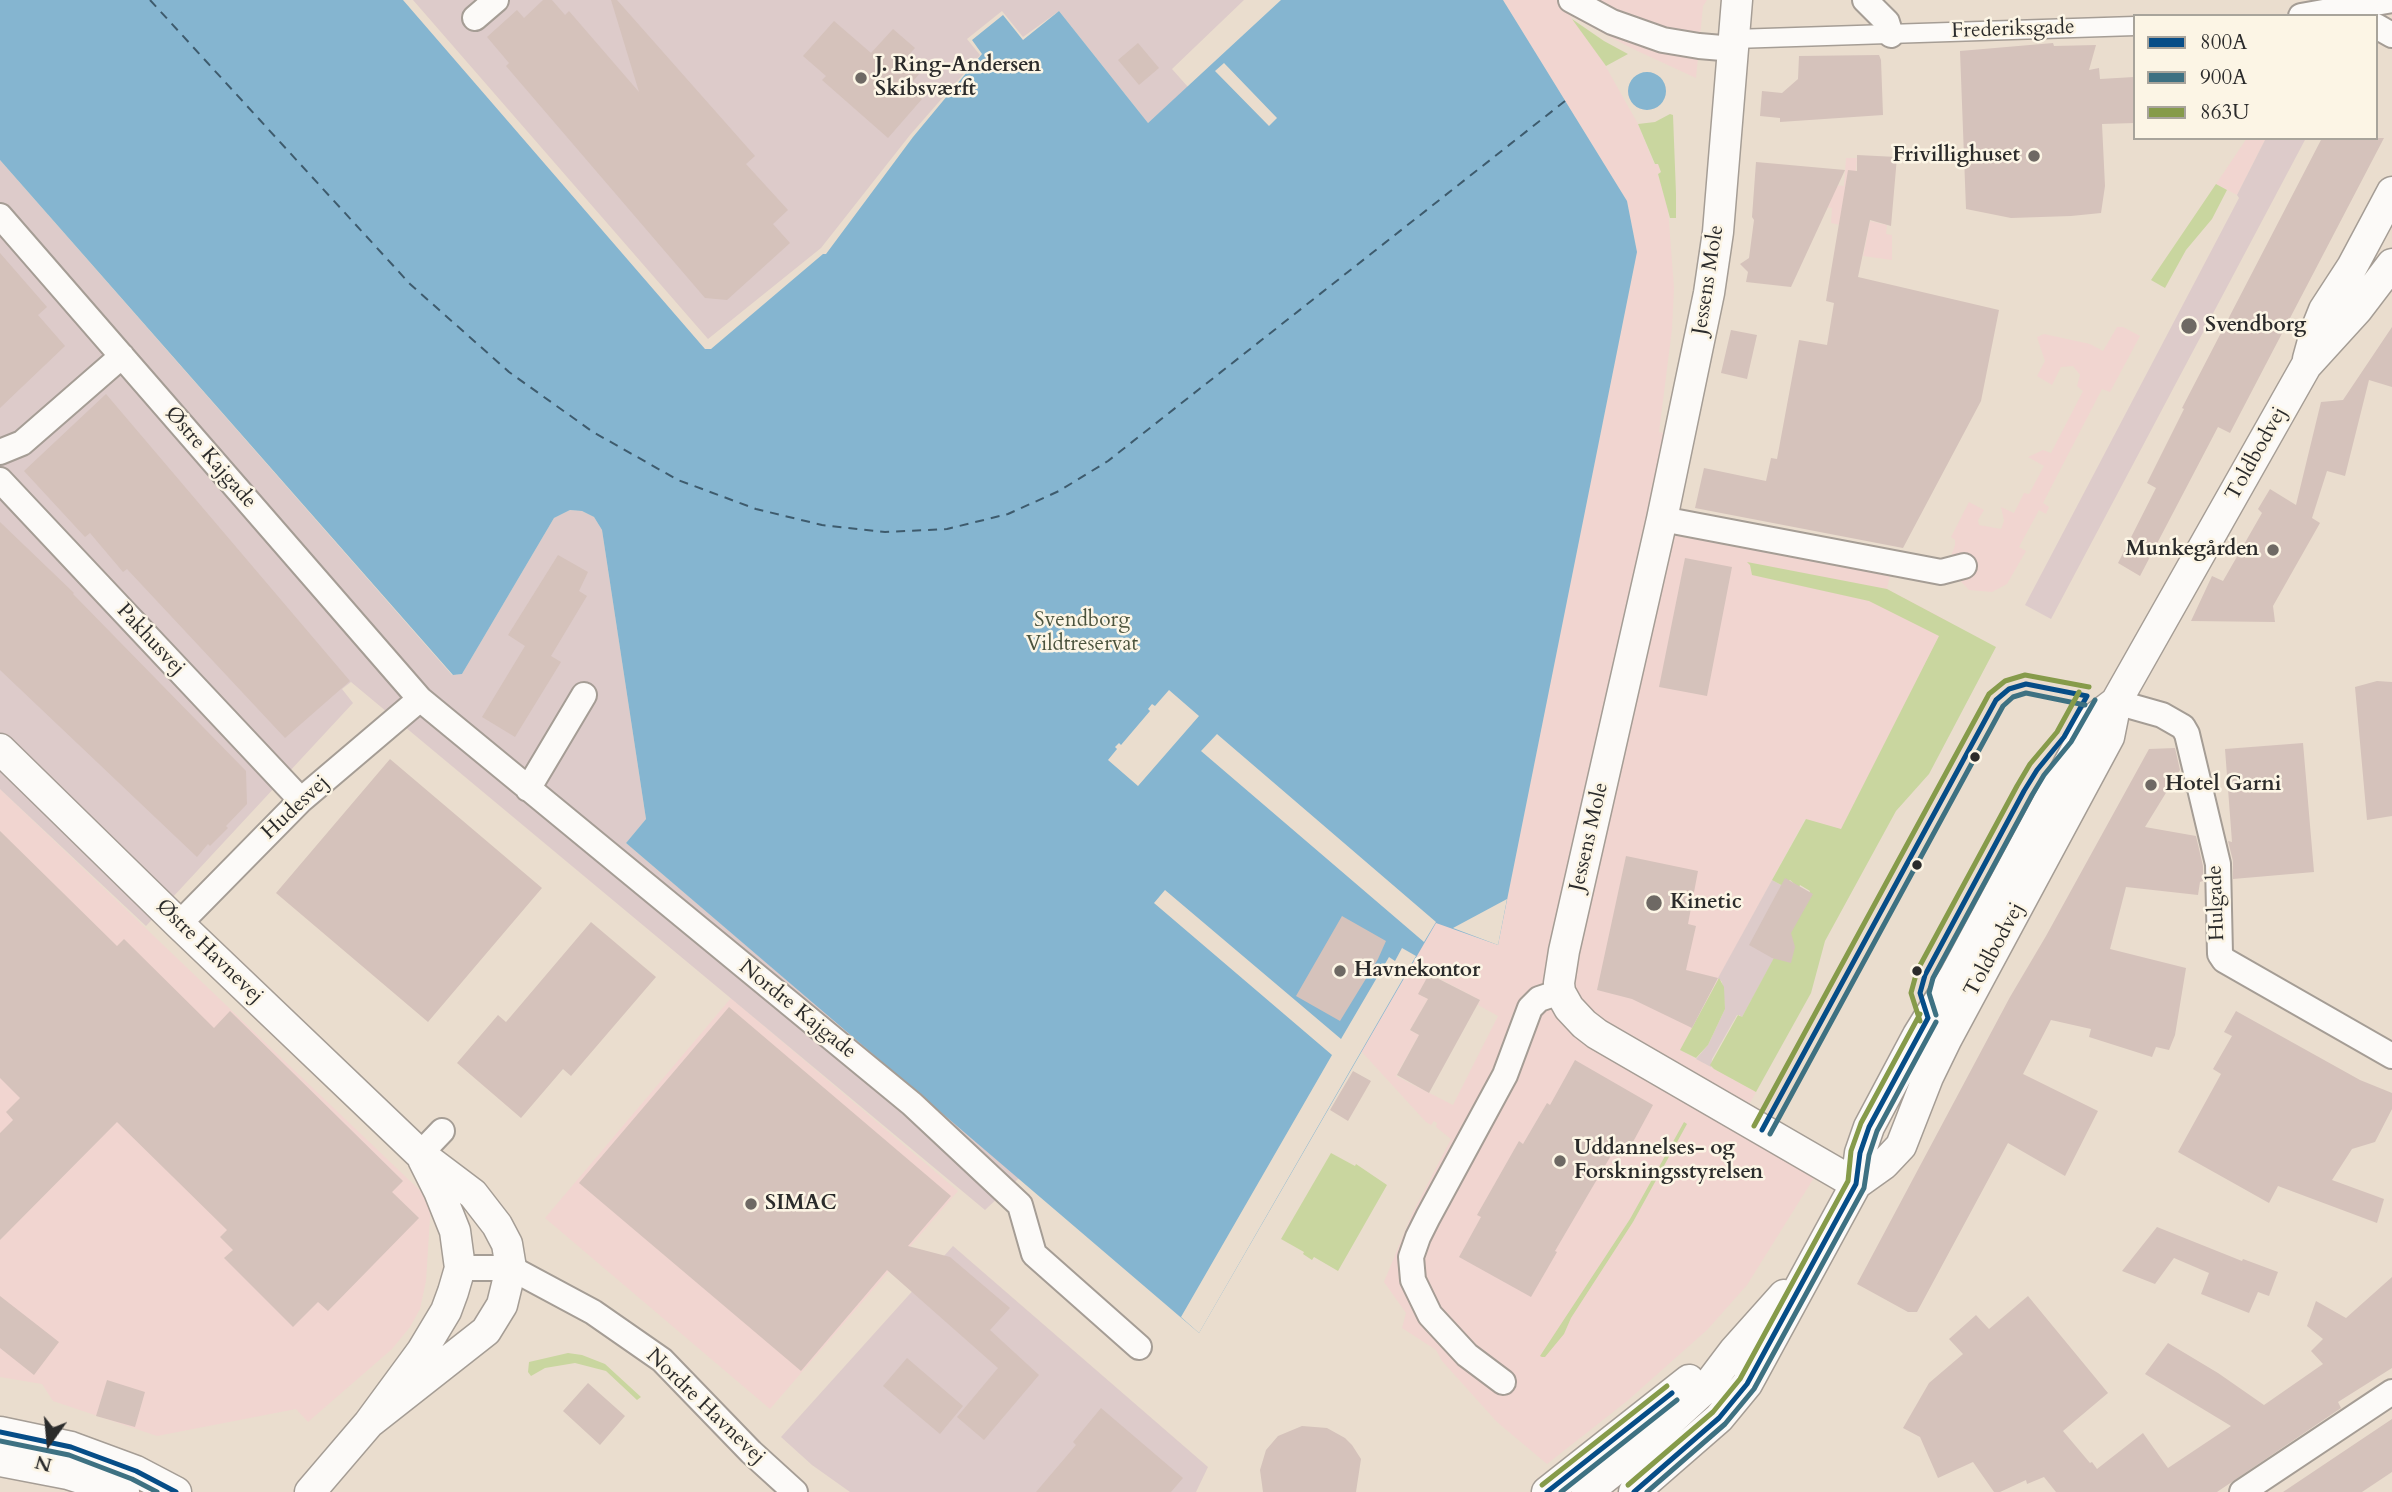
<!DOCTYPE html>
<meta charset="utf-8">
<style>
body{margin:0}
#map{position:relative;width:2392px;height:1492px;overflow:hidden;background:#eaddce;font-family:Cardo,serif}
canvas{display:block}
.legend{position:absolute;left:2133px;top:14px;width:245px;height:126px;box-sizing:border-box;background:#fcf5e5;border:2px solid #a8a49b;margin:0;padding:9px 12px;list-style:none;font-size:21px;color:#2b2b2b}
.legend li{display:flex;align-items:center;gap:14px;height:35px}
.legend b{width:35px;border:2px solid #a8a49b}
.north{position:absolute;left:14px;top:1408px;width:70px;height:70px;-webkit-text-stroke:5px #fcf5e5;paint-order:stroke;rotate:195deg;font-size:19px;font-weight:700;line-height:28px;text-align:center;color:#2b2b2b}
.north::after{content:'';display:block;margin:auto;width:24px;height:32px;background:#2b2b2b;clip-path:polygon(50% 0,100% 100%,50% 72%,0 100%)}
</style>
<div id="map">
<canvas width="2392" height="1492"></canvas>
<ul class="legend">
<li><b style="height:9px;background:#064d87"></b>800A</li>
<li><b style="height:9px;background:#3e7182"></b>900A</li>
<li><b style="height:9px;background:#869b4a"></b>863U</li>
</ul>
<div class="north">N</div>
</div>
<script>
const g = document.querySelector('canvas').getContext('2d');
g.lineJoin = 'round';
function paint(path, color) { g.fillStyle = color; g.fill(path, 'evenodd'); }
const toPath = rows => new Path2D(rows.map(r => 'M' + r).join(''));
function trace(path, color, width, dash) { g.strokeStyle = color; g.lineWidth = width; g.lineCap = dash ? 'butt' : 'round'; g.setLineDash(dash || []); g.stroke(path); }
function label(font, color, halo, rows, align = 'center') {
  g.font = font + ' Cardo,serif'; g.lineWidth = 5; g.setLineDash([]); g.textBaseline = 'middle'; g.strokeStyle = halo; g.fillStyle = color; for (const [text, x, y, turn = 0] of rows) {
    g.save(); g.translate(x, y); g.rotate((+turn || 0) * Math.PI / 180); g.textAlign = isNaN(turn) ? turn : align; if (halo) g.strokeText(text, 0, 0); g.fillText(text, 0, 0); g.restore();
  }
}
const built = toPath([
 [1503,0,1707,0,1703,6,1696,78,1631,48,1569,15,1601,58,1638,124,1654,164,1658,163,1661,172,1658,174,1668,209,1674,288,1672,329,1659,432,1680,436,1662,519,1893,563,1887,589,1948,621,1841,830,1805,819,1680,1050,1756,1092,1742,1118,1822,1165,1747,1285,1707,1330,1627,1401,1547,1464,1497,1422,1442,1361,1436,1350,1402,1328,1406,1313,1384,1282,1412,1214,1451,1139,1436,1127,1437,1123,1434,1121,1431,1125,1426,1122,1361,1051,1436,922,1498,945,1637,252,1627,201],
 [1438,978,1480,1000,1478,1005,1498,1016,1453,1105,1396,1076,1419,1035,1410,1030,1428,999,1419,994],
 [2247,138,2266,138,2237,195,2216,184],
 [1846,158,1857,158,1854,193,1858,229,1831,223,1832,208,1822,207,1799,182,1844,186],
 [1870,221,1887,225,1886,234,1892,235,1892,260,1863,256],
 [2117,327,2123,327,2140,336,2110,392,2102,389,2043,503,2049,507,2046,514,2039,510,2019,547,2026,551,2007,584,1992,592,1969,590,1953,573,1950,559,1955,545,1955,540,1951,537,1969,502,1984,510,1978,520,1979,525,2001,529,2004,521,2001,507,2014,513,2024,493,2029,494,2044,466,2028,457,2043,450,2051,453,2083,391,2077,386,2080,375,2073,366,2061,367,2052,385,2037,376,2045,361,2037,337,2044,334,2090,344,2103,351],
 [0,789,431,1201,426,1281,420,1309,410,1327,392,1349,308,1422,296,1409,157,1436,53,1401,42,1384,0,1377],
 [731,998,958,1191,770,1409,545,1218]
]);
const industrial = toPath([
 [413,0,1244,0,1172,69,1188,87,1148,123,1059,11,1023,37,1002,11,967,39,980,55,910,135,821,248,708,339],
 [2266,138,2306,138,2051,619,2025,605,2239,198,2237,195],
 [0,160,452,675,462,674,554,518,570,510,582,511,594,517,602,530,646,819,626,843,1019,1178,985,1210,351,682,342,689,353,703,146,926,0,789],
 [1772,880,1783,886,1775,957,1741,1019,1740,1015,1737,1015,1712,1059,1711,1067,1696,1059,1708,1045,1725,1009,1722,982,1718,978],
 [953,1246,1208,1467,1196,1492,850,1492,812,1465,781,1437]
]);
const green = toPath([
 [1572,19,1604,41,1628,54,1606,66],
 [1670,114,1673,115,1676,194,1676,218,1670,218,1658,174,1661,172,1658,164,1655,164,1638,124,1655,122],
 [2216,184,2227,190,2212,219,2186,250,2165,288,2151,280],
 [1747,562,1887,589,1996,647,1929,774,1896,811,1825,941,1811,993,1756,1092,1714,1069,1710,1065,1738,1015,1742,1017,1810,891,1800,885,1799,888,1790,880,1783,886,1772,880,1806,819,1841,829,1939,636,1869,601,1752,575,1750,565],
 [1719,978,1724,987,1725,1009,1708,1045,1696,1058,1680,1050],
 [1684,1122,1687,1124,1633,1222,1571,1318,1564,1334,1545,1357,1542,1357,1540,1356,1630,1219],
 [1331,1153,1355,1166,1356,1164,1387,1185,1338,1271,1314,1257,1312,1260,1303,1254,1304,1252,1281,1239],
 [568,1353,582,1355,605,1364,641,1397,637,1400,606,1371,575,1363,545,1368,531,1376,528,1372,529,1362]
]);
const water = toPath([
 [0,0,403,0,705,349,711,349,823,254,826,254,913,137,982,54,972,40,1003,15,1023,40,1059,11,1148,123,1281,0,1503,0,1627,201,1637,252,1498,945,1436,923,1199,1333,626,843,646,819,602,530,594,517,582,511,570,510,554,518,462,674,453,675,0,160],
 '1628 91a19 19 0 1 1 38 0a19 19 0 1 1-38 0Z'
]);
const pier = toPath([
 [1224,63,1277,118,1269,126,1215,71],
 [1169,690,1199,716,1138,786,1108,760,1117,749,1115,747,1119,743,1121,745,1150,711,1148,709,1152,704,1155,706],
 [1217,734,1436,922,1424,942,1201,751],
 [1165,890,1341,1039,1389,957,1395,961,1402,948,1416,956,1199,1333,1181,1317,1332,1055,1154,903],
 [1507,899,1498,945,1453,928]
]);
const ferry = toPath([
 [150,0,410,284,509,372,593,432,678,480,756,509,822,525,885,532,947,529,1008,514,1059,491,1108,461,1565,101]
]);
const building = toPath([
 [543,0,552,0,565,15,569,11,639,92,611,0,617,0,755,156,746,164,788,210,773,224,790,243,727,300,705,298,506,66,509,63,487,37,517,10,524,18],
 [834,21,871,53,893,29,915,48,904,60,920,73,908,87,922,99,888,138,822,80,826,76,803,56],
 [1138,43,1159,68,1139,85,1118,60],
 [2053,43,2054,46,2096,45,2089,70,2099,68,2100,79,2134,77,2135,80,2135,123,2102,124,2105,186,2101,213,2071,216,2011,218,1966,209,1960,51],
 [1879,55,1881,60,1883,115,1780,122,1780,118,1760,116,1762,91,1782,93,1798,79,1799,56],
 [2322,138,2384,138,2230,433,2218,427,2140,576,2118,563,2156,488,2147,483,2184,409,2182,408],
 [1857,155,1897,157,1891,226,1870,220,1858,277,1999,310,1981,401,1903,548,1695,508,1704,468,1766,481,1771,458,1777,459,1799,340,1827,345,1834,303,1826,301,1848,170,1857,171],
 [1756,162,1845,170,1791,287,1746,282,1748,272,1740,264,1749,258,1754,220,1752,217],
 [0,253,47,307,38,315,65,346,0,408],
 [2392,327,2392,387,2369,380,2345,476,2327,471,2312,518,2320,523,2273,606,2275,622,2191,621,2212,576,2223,581,2262,513,2258,509,2270,489,2296,505,2321,402,2343,400],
 [1731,330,1757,335,1747,379,1721,373],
 [106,394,350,681,285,738,127,569,123,572,90,533,85,537,24,471],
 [0,522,74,593,73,594,246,771,247,804,226,826,228,828,210,846,208,844,197,857,0,670],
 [558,555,588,572,579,591,587,596,551,656,561,662,515,737,482,717,525,646,508,635],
 [1685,558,1732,567,1707,696,1659,687],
 [2377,681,2392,682,2392,816,2367,820,2355,687],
 [2303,743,2314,872,2233,879,2233,861,2228,841,2232,842,2225,749],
 [2175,748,2180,770,2145,827,2196,836,2203,866,2203,881,2200,882,2198,895,2126,887,2110,949,2186,968,2175,1035,2169,1050,2156,1047,2152,1057,2089,1037,2091,1029,2051,1020,2023,1074,2098,1111,2065,1176,2008,1143,1917,1312,1908,1312,1857,1284,2010,997,2046,936,2149,749],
 [390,759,542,888,428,1022,276,893],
 [0,831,117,946,124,939,214,1028,230,1011,403,1181,392,1192,419,1218,328,1311,318,1302,293,1327,224,1258,233,1250,220,1237,227,1230,117,1122,0,1240,0,1133,13,1120,6,1112,20,1098,0,1078],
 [1626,856,1698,871,1688,924,1696,926,1686,970,1718,978,1692,1028,1632,999,1597,990],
 [1785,878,1813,894,1791,933,1795,947,1791,963,1772,958,1749,945],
 [1342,916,1386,941,1378,959,1340,1021,1296,996],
 [591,922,656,977,571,1076,563,1069,521,1118,457,1063,498,1015,506,1022],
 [1429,974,1480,1000,1429,1093,1397,1075,1419,1035,1410,1030,1428,999,1418,994],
 [729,1007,951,1196,908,1246,950,1257,1010,1308,990,1330,1039,1375,984,1440,957,1417,998,1368,887,1270,801,1371,579,1183],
 [2236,1011,2360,1080,2392,1093,2392,1109,2375,1142,2352,1149,2332,1180,2384,1199,2377,1223,2278,1186,2269,1203,2178,1152,2221,1074,2213,1069,2232,1036,2224,1032],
 [1575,1060,1653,1105,1627,1153,1616,1147,1555,1251,1557,1252,1531,1297,1459,1257,1481,1217,1477,1215,1519,1141,1523,1144,1547,1103,1550,1105],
 [1353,1071,1371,1081,1348,1121,1330,1110],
 [2157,1227,2242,1261,2243,1259,2278,1272,2269,1296,2258,1292,2249,1313,2201,1294,2209,1273,2174,1258,2155,1284,2122,1271],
 [2392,1277,2392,1368,2338,1402,2341,1408,2217,1492,2056,1492,2044,1477,2027,1484,2026,1480,2000,1492,1994,1492,1973,1462,1938,1478,1920,1437,1903,1428,1929,1383,1963,1354,1949,1339,1976,1315,1989,1329,2028,1296,2108,1393,2063,1431,2090,1463,2092,1462,2097,1469,2143,1433,2168,1468,2231,1426,2145,1374,2168,1343,2218,1373,2264,1405,2323,1364,2311,1351,2323,1339,2307,1326,2316,1301,2346,1318],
 [0,1296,59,1342,34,1375,0,1348],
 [907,1358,963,1406,940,1434,883,1386],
 [107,1380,145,1392,135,1427,96,1416],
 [588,1383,625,1416,600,1445,563,1411],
 [1101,1408,1183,1478,1171,1492,1036,1492,1076,1445,1073,1442],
 [2392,1419,2392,1472,2362,1492,2283,1492],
 [1302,1426,1327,1428,1345,1438,1352,1445,1361,1459,1356,1492,1263,1492,1260,1470,1266,1450,1278,1436]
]);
const pedestrian = toPath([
 [1734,39,2135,26]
]);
const minor = toPath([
 [1571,0,1612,22,1663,40,1699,46,1734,49],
 [1865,0,1887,22,1891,35],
 [2301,16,2392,0],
 [475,18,496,0],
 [2376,26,2392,35],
 [0,216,420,699,912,1104,1020,1205,1034,1254,1139,1347],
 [0,452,22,443,122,356],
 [0,480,301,800],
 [1662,519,1941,572,1964,566],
 [2116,702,2162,715,2183,727,2187,734,2218,864,2220,954,2224,960,2392,1056],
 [528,789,584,695],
 [179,924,301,800,420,699],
 [420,1154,442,1131],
 [460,1268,511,1268,593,1312,662,1360,751,1452,795,1492],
 [1503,1382,1467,1355,1430,1315,1413,1280,1411,1257,1418,1237,1428,1217,1505,1075,1530,1008,1539,999,1560,992],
 [2242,1492,2392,1392]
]);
const tertiary = toPath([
 [1737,0,1718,232,1709,293,1662,519,1564,951,1559,983,1560,992,1569,1008,1584,1024,1597,1034,1856,1184],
 [2308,359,2316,330,2324,310,2352,267,2392,192],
 [0,749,179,924,420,1154,473,1194,497,1225,507,1244,511,1268,502,1305,486,1331,369,1423],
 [1856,1184,1884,1164,1901,1146,1928,1077,1946,1040,2109,737,2116,702,2306,366,2357,310,2392,264],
 [0,1432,71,1447,136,1471,176,1492],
 [0,1461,68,1474,124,1492],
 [310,1492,369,1423,422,1351,446,1311,453,1292,460,1268,455,1231,439,1191,423,1159],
 [1547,1492,1689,1380],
 [1587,1492,1633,1455,1706,1388,1734,1351,1784,1295],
 [1634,1492,1719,1418,1747,1384,1856,1184,1860,1153,1869,1127,1918,1035,1955,975,2088,728,2095,718,2116,702]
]);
const bus1 = toPath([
 [1928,1018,1920,993,1925,975,2024,791,2037,770,2064,737,2087,696],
 [1762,1130,1996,700,2009,689,2026,684,2087,696],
 [0,1432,71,1447,136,1471,176,1492],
 [1547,1492,1672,1393],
 [1634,1492,1719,1418,1747,1384,1856,1184,1860,1153,1869,1127,1928,1018]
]);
const bus2 = toPath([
 [1936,1015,1929,993,1933,978,2032,795,2044,775,2071,742,2095,700],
 [1770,1134,2003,706,2013,697,2026,693,2085,705],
 [0,1441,69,1455,132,1479,157,1492],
 [1561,1492,1677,1400],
 [1647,1492,1725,1424,1754,1389,1864,1188,1869,1155,1877,1131,1936,1022]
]);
const bus3 = toPath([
 [1920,1021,1911,993,1917,971,2017,786,2030,764,2057,732,2079,692],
 [1754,1126,1989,694,2005,681,2025,675,2089,687],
 [1542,1485,1667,1386],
 [1628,1485,1713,1412,1740,1379,1848,1181,1851,1151,1861,1123,1920,1014]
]);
const markers = [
 [861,78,7,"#6e6964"],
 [2034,156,7,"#6e6964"],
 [2189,326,9,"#6e6964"],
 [2273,550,7,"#6e6964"],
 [1975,757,6,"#2b2b2b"],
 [2151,785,7,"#6e6964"],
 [1917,865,6,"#2b2b2b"],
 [1654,903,9,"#6e6964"],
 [1340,971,7,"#6e6964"],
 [1917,971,6,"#2b2b2b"],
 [1560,1161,7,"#6e6964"],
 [751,1204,7,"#6e6964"]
];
const streetNames = [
 ["Frederiksgade",2013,30,-2],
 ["Jessens Mole",1709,280,-81],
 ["Toldbodvej",2257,454,-61],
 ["Østre Kajgade",210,458,49],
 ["Pakhusvej",150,640,47],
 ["Hudesvej",296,808,-43],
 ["Jessens Mole",1590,837,-77],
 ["Hulgade",2217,903,-92],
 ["Toldbodvej",1995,950,-62],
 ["Østre Havnevej",209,952,44],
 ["Nordre Kajgade",797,1010,39],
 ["Nordre Havnevej",705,1407,44]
];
const poiNames = [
 ["J. Ring-Andersen",875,66],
 ["Skibsværft",875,90],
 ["Frivillighuset",2020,156,"right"],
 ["Svendborg",2205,326],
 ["Munkegården",2259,550,"right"],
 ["Hotel Garni",2165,785],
 ["Kinetic",1670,903],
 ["Havnekontor",1354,971],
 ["Uddannelses- og",1574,1149],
 ["Forskningsstyrelsen",1574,1173],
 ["SIMAC",765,1204]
];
const parkNames = [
 ["Svendborg",1082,621],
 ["Vildtreservat",1082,645]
];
paint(built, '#f1d5d0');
paint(industrial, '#ddcbca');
paint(green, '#c9d69f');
paint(water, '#85b5d0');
paint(pier, '#eaddce');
trace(ferry, '#3e5b6d', 2, [9, 7]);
paint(building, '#d5c2bb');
trace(pedestrian, '#a59d95', 21);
trace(minor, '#a59d95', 28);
trace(tertiary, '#a59d95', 33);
trace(pedestrian, '#fcfaf8', 18);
trace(minor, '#fcfaf8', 24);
trace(tertiary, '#fcfaf8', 30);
trace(bus1, '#064d87', 5);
trace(bus2, '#3e7182', 5);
trace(bus3, '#869b4a', 5);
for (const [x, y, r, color] of markers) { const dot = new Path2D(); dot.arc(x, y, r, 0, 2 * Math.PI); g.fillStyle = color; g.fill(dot); trace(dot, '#fcf5e5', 2.5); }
label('21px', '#2b2b2b', '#fcf5e5', streetNames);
label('bold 21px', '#2b2b2b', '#fcf5e5', poiNames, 'left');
label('21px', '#4c543e', '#fcf5e5', parkNames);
</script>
